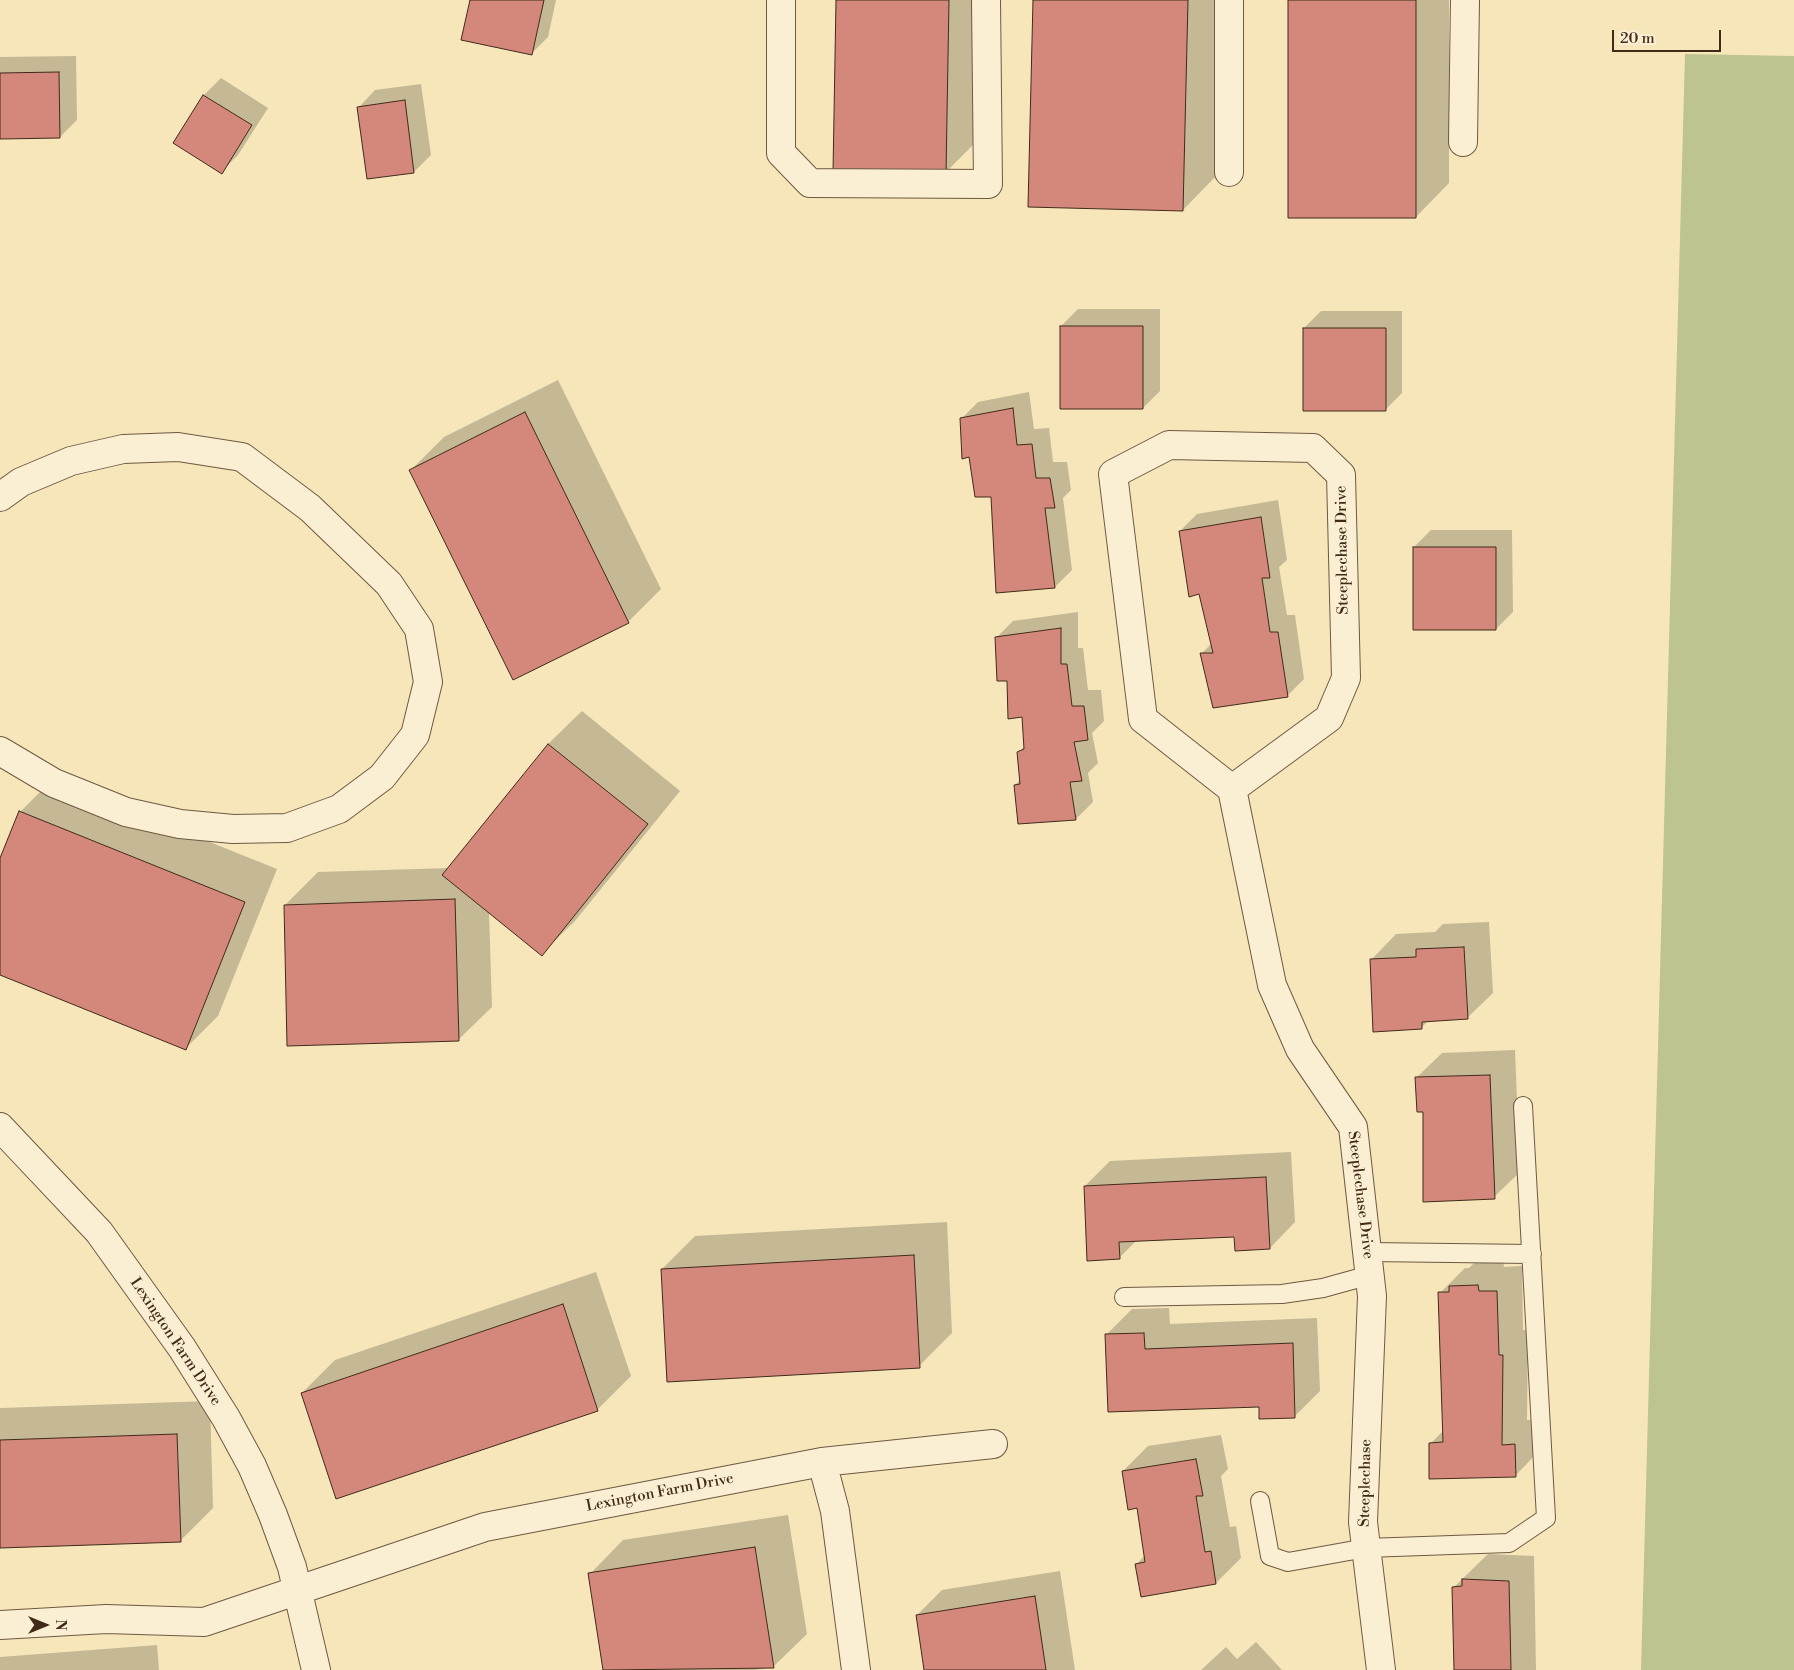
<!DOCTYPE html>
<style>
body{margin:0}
#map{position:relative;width:1794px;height:1670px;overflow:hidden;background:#f7e6ba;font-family:"Libre Bodoni",serif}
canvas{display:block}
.north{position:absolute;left:20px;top:1600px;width:50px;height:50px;-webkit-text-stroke:4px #faefd2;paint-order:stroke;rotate:90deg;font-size:14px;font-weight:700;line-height:20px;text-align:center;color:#412a1a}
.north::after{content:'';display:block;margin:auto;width:18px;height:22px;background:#412a1a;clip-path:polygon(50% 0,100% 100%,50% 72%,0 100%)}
.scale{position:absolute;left:1612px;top:30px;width:109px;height:22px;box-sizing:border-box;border:2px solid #412a1a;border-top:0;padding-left:6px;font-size:15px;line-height:18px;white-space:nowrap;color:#412a1a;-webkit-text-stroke:4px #faefd2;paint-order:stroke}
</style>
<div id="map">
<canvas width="1794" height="1670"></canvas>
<div class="north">N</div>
<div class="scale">20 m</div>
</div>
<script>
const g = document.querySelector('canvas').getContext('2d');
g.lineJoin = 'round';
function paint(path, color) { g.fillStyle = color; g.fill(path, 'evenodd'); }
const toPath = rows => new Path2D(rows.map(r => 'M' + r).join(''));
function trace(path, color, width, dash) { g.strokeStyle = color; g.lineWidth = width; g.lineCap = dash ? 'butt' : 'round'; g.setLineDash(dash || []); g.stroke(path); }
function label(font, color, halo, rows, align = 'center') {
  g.font = font + ' "Libre Bodoni",serif'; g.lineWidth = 4; g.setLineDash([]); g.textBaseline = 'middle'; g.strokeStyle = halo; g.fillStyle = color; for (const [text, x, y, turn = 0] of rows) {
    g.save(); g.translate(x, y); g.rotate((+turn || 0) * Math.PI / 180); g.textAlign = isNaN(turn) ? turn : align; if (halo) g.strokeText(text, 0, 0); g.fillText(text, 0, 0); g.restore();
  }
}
const green = toPath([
 [1685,54,1794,56,1794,1670,1641,1670]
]);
const shadow = toPath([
 [471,0,556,0,548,37,531,54],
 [837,0,981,0,979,139,946,172],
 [1035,0,1220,0,1216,176,1183,210],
 [1289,0,1449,0,1449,183,1416,217],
 [76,56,77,120,60,137,0,138,0,57],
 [221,78,268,108,238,155,221,172,175,142,204,95],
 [421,84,431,155,414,172,368,178,359,107,375,90],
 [1078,309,1160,309,1160,391,1143,408,1061,326],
 [1321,311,1402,311,1402,393,1385,410,1304,328],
 [558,380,661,589,628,622,411,470,444,437],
 [1029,392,1034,429,1049,428,1053,462,1067,462,1071,490,1063,498,1072,570,1055,587,992,496,970,455,961,419,978,402],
 [1278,500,1287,560,1279,567,1287,615,1295,615,1304,679,1287,696,1202,653,1212,643,1200,593,1180,531,1197,514],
 [1431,530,1512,530,1513,612,1496,629,1414,547],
 [1078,612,1078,648,1083,648,1088,690,1101,690,1104,721,1092,733,1098,763,1088,773,1093,802,1076,819,1019,822,1015,785,1021,779,1018,753,1025,746,1023,716,1008,680,996,638,1013,621],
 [582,711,680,791,575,921,541,954,489,912,492,1007,458,1040,285,905,318,872,450,868,548,744],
 [53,779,277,869,218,1016,185,1049,0,974,0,861,20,812],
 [1489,922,1493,993,1467,1018,1429,1020,1421,1028,1371,960,1396,934,1435,932,1443,924],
 [1515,1050,1520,1172,1494,1197,1424,1110,1416,1078,1442,1053],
 [1291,1152,1295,1222,1270,1248,1235,1236,1137,1240,1119,1258,1085,1186,1110,1161],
 [947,1222,952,1333,919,1366,662,1269,695,1236],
 [1503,1260,1504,1267,1522,1266,1523,1330,1528,1330,1527,1420,1540,1419,1540,1450,1515,1476,1430,1444,1444,1430,1440,1293,1465,1268,1469,1268,1476,1261],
 [596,1272,631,1376,597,1410,302,1393,335,1360],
 [1169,1308,1170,1324,1317,1318,1320,1391,1295,1416,1260,1406,1107,1334,1132,1309],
 [210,1401,213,1508,180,1541,0,1547,0,1408],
 [1221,1435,1228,1469,1221,1476,1230,1527,1236,1526,1241,1558,1216,1583,1137,1564,1145,1555,1138,1506,1123,1471,1148,1446],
 [788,1515,807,1634,773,1667,755,1670,605,1670,590,1574,623,1540],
 [1488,1554,1534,1556,1536,1670,1455,1670,1453,1588],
 [1060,1571,1075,1670,926,1670,917,1615,942,1590],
 [1256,1642,1282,1670,1201,1670,1226,1647,1237,1659],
 [157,1645,159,1670,0,1670,0,1657]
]);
const building = toPath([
 [470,0,544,0,532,55,461,40,470,0],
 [836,0,949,0,946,174,833,172,836,0],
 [1033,0,1188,0,1183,211,1028,207,1033,0],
 [1288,0,1416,0,1416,218,1288,218,1288,0],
 [59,72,60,138,0,139,0,73,59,72],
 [203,95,252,125,222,174,173,143,203,95],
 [405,100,414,173,367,179,357,107,405,100],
 [1060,326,1143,326,1143,409,1060,409,1060,326],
 [1303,328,1386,328,1386,411,1303,411,1303,328],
 [1013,408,1017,445,1032,444,1036,478,1050,478,1055,508,1045,508,1055,588,996,593,991,497,975,497,969,457,962,459,960,418,1013,408],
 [525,412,629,623,513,680,409,470,525,412],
 [1261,517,1270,578,1262,578,1270,632,1278,632,1288,697,1213,708,1200,653,1213,653,1199,594,1189,597,1179,531,1261,517],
 [1413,547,1496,547,1496,630,1413,630,1413,547],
 [1061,628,1061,664,1067,664,1072,706,1084,706,1088,740,1074,742,1082,781,1070,782,1076,820,1018,824,1014,785,1020,784,1017,752,1024,749,1022,717,1008,719,1007,681,997,681,995,637,1061,628],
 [548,744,648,824,542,956,442,875,548,744],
 [19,811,245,902,186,1050,0,975,0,858,19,811],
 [455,899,459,1041,287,1046,284,905,455,899],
 [1464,947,1468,1019,1422,1022,1422,1029,1373,1032,1370,959,1416,957,1416,949,1464,947],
 [1490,1075,1495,1199,1423,1202,1423,1112,1417,1112,1415,1077,1490,1075],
 [1266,1177,1270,1249,1235,1251,1234,1237,1119,1242,1120,1259,1087,1261,1084,1186,1266,1177],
 [914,1255,920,1368,667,1382,661,1269,914,1255],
 [1478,1285,1479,1291,1497,1291,1499,1355,1503,1355,1502,1445,1515,1444,1516,1477,1429,1479,1429,1443,1443,1442,1438,1292,1449,1292,1449,1286,1478,1285],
 [563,1304,598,1411,336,1499,301,1393,563,1304],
 [1144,1333,1145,1349,1293,1343,1295,1418,1259,1419,1259,1407,1108,1412,1105,1334,1144,1333],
 [177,1434,181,1542,0,1548,0,1440,177,1434],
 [1196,1459,1203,1496,1196,1496,1205,1552,1211,1551,1216,1584,1141,1597,1135,1564,1145,1562,1137,1508,1128,1510,1122,1471,1196,1459],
 [755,1547,774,1668,603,1670,588,1573,755,1547],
 [1462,1579,1509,1581,1511,1670,1454,1670,1452,1587,1462,1586,1462,1579],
 [1035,1596,1046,1670,924,1670,916,1615,1035,1596]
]);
const service = toPath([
 [1368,1252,1532,1254],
 [1124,1297,1282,1294,1323,1288,1370,1275],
 [1260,1501,1270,1556,1288,1562,1366,1548,1509,1543,1546,1518,1523,1106]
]);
const minor = toPath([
 [781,0,781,153,810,183,988,184,986,0],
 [1229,0,1229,172],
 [1463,142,1465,0],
 [0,497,21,482,71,461,123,449,178,447,242,457,310,508,389,584,419,629,428,682,415,735,382,777,339,809,287,828,233,829,180,824,126,812,54,783,0,751],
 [1232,789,1143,719,1113,474,1169,445,1313,448,1341,475,1346,678,1329,718,1232,789,1272,985,1300,1049,1353,1127,1372,1296,1363,1522,1381,1670],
 [0,1127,99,1232,182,1348,226,1418,252,1466,273,1515,292,1567,316,1670],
 [822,1462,993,1444],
 [0,1625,106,1619,204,1622,485,1527,822,1462,835,1511,856,1670]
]);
const streetNames = [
 ["Steeplechase Drive",1343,550,-91],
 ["Steeplechase Drive",1360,1195,83],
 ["Lexington Farm Drive",175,1342,56],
 ["Steeplechase",1366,1483,-89],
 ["Lexington Farm Drive",660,1493,-11]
];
paint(green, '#bec48f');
paint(shadow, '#0003');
paint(building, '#d3887b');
trace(building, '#412a1a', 1);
trace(service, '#6e5942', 20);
trace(minor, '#6e5942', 30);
trace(service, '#faefd2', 18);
trace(minor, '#faefd2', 28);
label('15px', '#412a1a', '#faefd2', streetNames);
</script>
